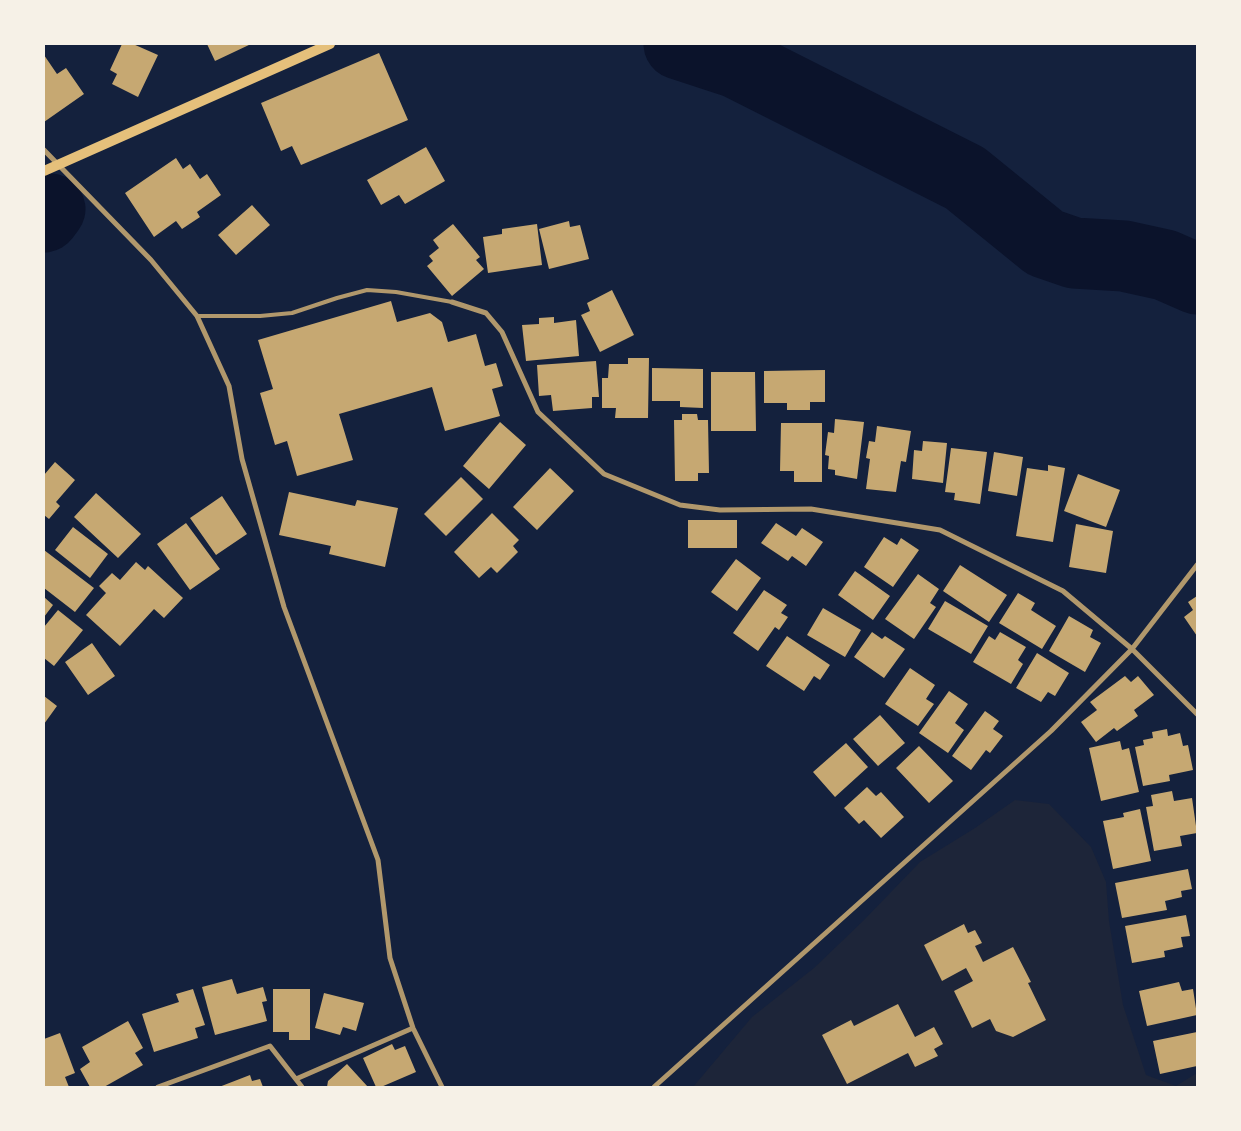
<!DOCTYPE html>
<style>
body{margin:0}
#map{position:relative;width:1241px;height:1131px;overflow:hidden;background:#14213d;font-family:"Playfair Display",serif}
canvas{display:block}
.frame{position:absolute;inset:0;border:45px solid #f6f1e7;pointer-events:none}
</style>
<div id="map">
<canvas width="1241" height="1131"></canvas>
<div class="frame"></div>
</div>
<script>
const g = document.querySelector('canvas').getContext('2d');
g.lineJoin = 'round';
function paint(path, color) { g.fillStyle = color; g.fill(path, 'evenodd'); }
const toPath = rows => new Path2D(rows.map(r => 'M' + r).join(''));
function trace(path, color, width, dash) { g.strokeStyle = color; g.lineWidth = width; g.lineCap = dash ? 'butt' : 'round'; g.setLineDash(dash || []); g.stroke(path); }
const green = toPath([
 [1015,800,1049,804,1091,847,1106,882,1109,921,1123,1005,1146,1075,1176,1086,1197,1073,1197,1087,693,1087,752,1017,814,968,864,920,920,862,975,828]
]);
const river = toPath([
 [679,44,737,63,965,178,1045,243,1074,253,1124,256,1165,265,1197,279],
 [44,217,50,209]
]);
const building = toPath([
 [122,44,133,44,158,55,138,97,112,84,117,74,110,70],
 [207,44,251,44,215,61],
 [379,53,408,120,301,165,292,146,281,151,261,103],
 [44,55,57,74,66,68,84,94,44,122],
 [426,147,445,181,405,204,399,195,381,205,367,180],
 [176,158,183,169,190,164,200,179,207,174,221,195,197,212,200,217,182,229,176,221,154,237,125,193],
 [252,205,270,225,236,255,218,235],
 [569,221,570,227,580,225,589,259,549,269,539,229],
 [453,224,480,257,476,260,484,269,452,296,427,266,433,261,429,256,439,248,433,240],
 [537,224,542,265,488,273,483,237,502,234,502,229],
 [612,290,634,335,600,352,581,315,590,311,587,303],
 [391,301,397,322,430,313,442,322,448,342,476,334,485,366,496,363,503,386,492,389,500,416,445,431,432,387,339,414,353,460,297,476,287,441,275,445,260,393,273,389,258,340],
 [554,317,554,323,576,320,579,356,526,361,522,325,539,324,539,318],
 [628,358,649,358,648,418,615,418,616,408,602,408,602,378,608,378,609,364,628,364],
 [596,361,599,397,592,397,592,408,553,411,551,395,539,396,537,365],
 [652,368,703,369,703,408,680,407,680,401,652,401],
 [825,370,825,402,810,402,810,410,787,410,787,403,764,403,764,371],
 [711,372,755,372,756,431,711,431],
 [682,414,697,414,698,420,708,420,709,473,698,473,698,481,675,481,674,420,682,420],
 [835,419,864,422,857,479,835,475,835,470,828,469,829,456,825,455,828,432,834,433],
 [500,422,526,445,489,489,463,466],
 [781,423,822,423,822,482,794,482,794,471,780,471],
 [877,426,911,431,906,462,901,461,896,492,866,489,870,459,866,458,869,441,875,442],
 [923,441,947,443,943,483,912,479,914,450,922,451],
 [951,448,987,452,980,504,954,500,955,493,945,492],
 [994,452,1023,457,1017,496,988,491],
 [55,462,75,480,56,502,60,506,49,519,44,515,44,475],
 [1048,465,1065,468,1053,542,1016,536,1027,468,1048,471],
 [550,468,574,491,537,530,513,507],
 [1078,474,1120,490,1106,527,1064,511],
 [461,477,483,499,446,536,424,514],
 [289,492,355,506,357,500,398,508,385,567,329,554,331,546,279,535],
 [96,493,141,534,118,558,74,517],
 [222,496,247,534,216,555,190,518],
 [492,513,519,540,513,546,518,552,497,573,491,567,479,578,454,552],
 [688,520,737,520,737,548,688,548],
 [186,523,220,569,190,590,157,544],
 [776,523,796,536,802,528,823,542,806,566,792,556,788,561,761,543],
 [1076,524,1113,531,1106,573,1069,567],
 [73,527,108,554,90,578,55,550],
 [884,537,897,545,901,538,919,550,893,587,864,567],
 [44,550,94,588,75,612,44,588],
 [736,559,761,578,737,611,711,592],
 [136,562,145,570,148,566,183,598,164,618,154,609,120,646,86,615,106,593,99,586,112,573,120,580],
 [960,565,1007,595,989,622,943,591],
 [855,571,890,596,873,620,838,595],
 [918,574,939,589,930,603,936,607,914,639,885,619],
 [764,590,787,605,781,613,788,617,779,630,775,627,758,651,733,633],
 [1018,593,1035,603,1031,610,1056,626,1042,649,999,623],
 [1197,596,1197,636,1184,617,1193,610,1188,602],
 [44,597,53,605,44,617],
 [945,601,988,626,971,654,928,629],
 [823,608,861,630,845,657,807,635],
 [58,610,83,630,54,666,44,658,44,627],
 [1069,616,1093,630,1090,637,1101,643,1085,672,1049,651],
 [872,632,882,639,885,636,905,649,884,678,854,657],
 [1000,632,1026,647,1018,660,1023,664,1011,684,973,662,989,636,995,640],
 [787,636,830,665,820,680,814,676,804,691,766,666],
 [92,643,115,676,88,695,65,662],
 [1037,653,1069,673,1055,696,1048,692,1041,702,1016,688],
 [910,668,935,685,926,699,934,704,918,726,885,704],
 [1125,676,1131,682,1138,676,1154,695,1134,710,1138,716,1117,731,1114,728,1096,742,1081,722,1097,710,1090,702],
 [949,691,968,704,955,723,964,730,948,753,919,733],
 [44,696,57,706,44,724],
 [985,711,999,721,993,729,1003,736,990,753,986,750,971,770,952,756],
 [880,715,905,743,878,766,853,739],
 [1167,729,1168,736,1180,733,1183,746,1188,745,1193,770,1169,775,1170,781,1143,786,1135,747,1144,745,1143,740,1153,738,1152,732],
 [1120,741,1122,750,1129,748,1139,792,1101,801,1089,748],
 [846,743,868,767,835,797,813,772],
 [919,746,953,781,929,803,896,768],
 [867,787,876,796,881,792,904,817,881,838,864,820,859,824,844,808],
 [1172,791,1174,801,1192,798,1197,833,1180,836,1182,846,1154,851,1146,807,1153,806,1151,795],
 [1140,809,1151,861,1113,869,1103,821,1124,817,1123,813],
 [1188,869,1192,889,1181,891,1182,897,1165,901,1167,910,1122,918,1115,883],
 [1186,915,1190,936,1181,937,1183,947,1164,951,1165,957,1132,963,1125,926],
 [964,924,968,933,975,930,982,943,975,946,983,962,1013,947,1031,982,1028,983,1046,1020,1013,1037,996,1031,990,1019,972,1028,954,991,973,981,966,968,942,981,924,945],
 [232,979,237,994,263,987,267,1001,262,1002,267,1021,215,1035,202,987],
 [1179,982,1182,991,1193,989,1197,1015,1147,1026,1139,991],
 [193,989,205,1025,195,1028,198,1038,154,1052,142,1014,179,1002,176,994],
 [273,989,310,989,310,1040,289,1040,289,1032,273,1032],
 [324,993,364,1003,356,1031,343,1027,340,1035,315,1028],
 [898,1004,915,1037,934,1027,943,1044,934,1049,938,1056,915,1067,908,1053,847,1084,822,1035,851,1020,854,1026],
 [128,1021,143,1048,135,1053,143,1065,104,1087,90,1087,80,1069,90,1062,82,1047],
 [1197,1032,1197,1066,1160,1074,1153,1041],
 [60,1033,75,1073,65,1077,69,1087,44,1087,44,1039],
 [392,1044,395,1050,405,1046,416,1072,381,1087,376,1087,363,1058],
 [347,1064,368,1087,327,1087,328,1081],
 [250,1075,252,1081,260,1079,263,1087,219,1087]
]);
const service = toPath([
 [197,316,260,316,292,313,337,298,367,290,396,292,452,302]
]);
const minor = toPath([
 [44,150,151,260,197,316,229,386,242,459,284,607,378,860,390,958,413,1028,442,1087],
 [452,302,486,313,502,332,538,412,604,474,680,505,720,510,811,509,940,530,1063,591,1132,649,1197,714],
 [296,1079,413,1028],
 [158,1087,270,1046,302,1087],
 [654,1087,1051,731,1132,649,1197,565]
]);
const secondary = toPath([
 [44,171,330,44]
]);
paint(green, '#1d2539');
trace(river, '#0b132b', 71);
paint(building, '#c6a872');
trace(service, '#b1986c', 4);
trace(minor, '#b1986c', 5);
trace(secondary, '#e5c07b', 10);
</script>
